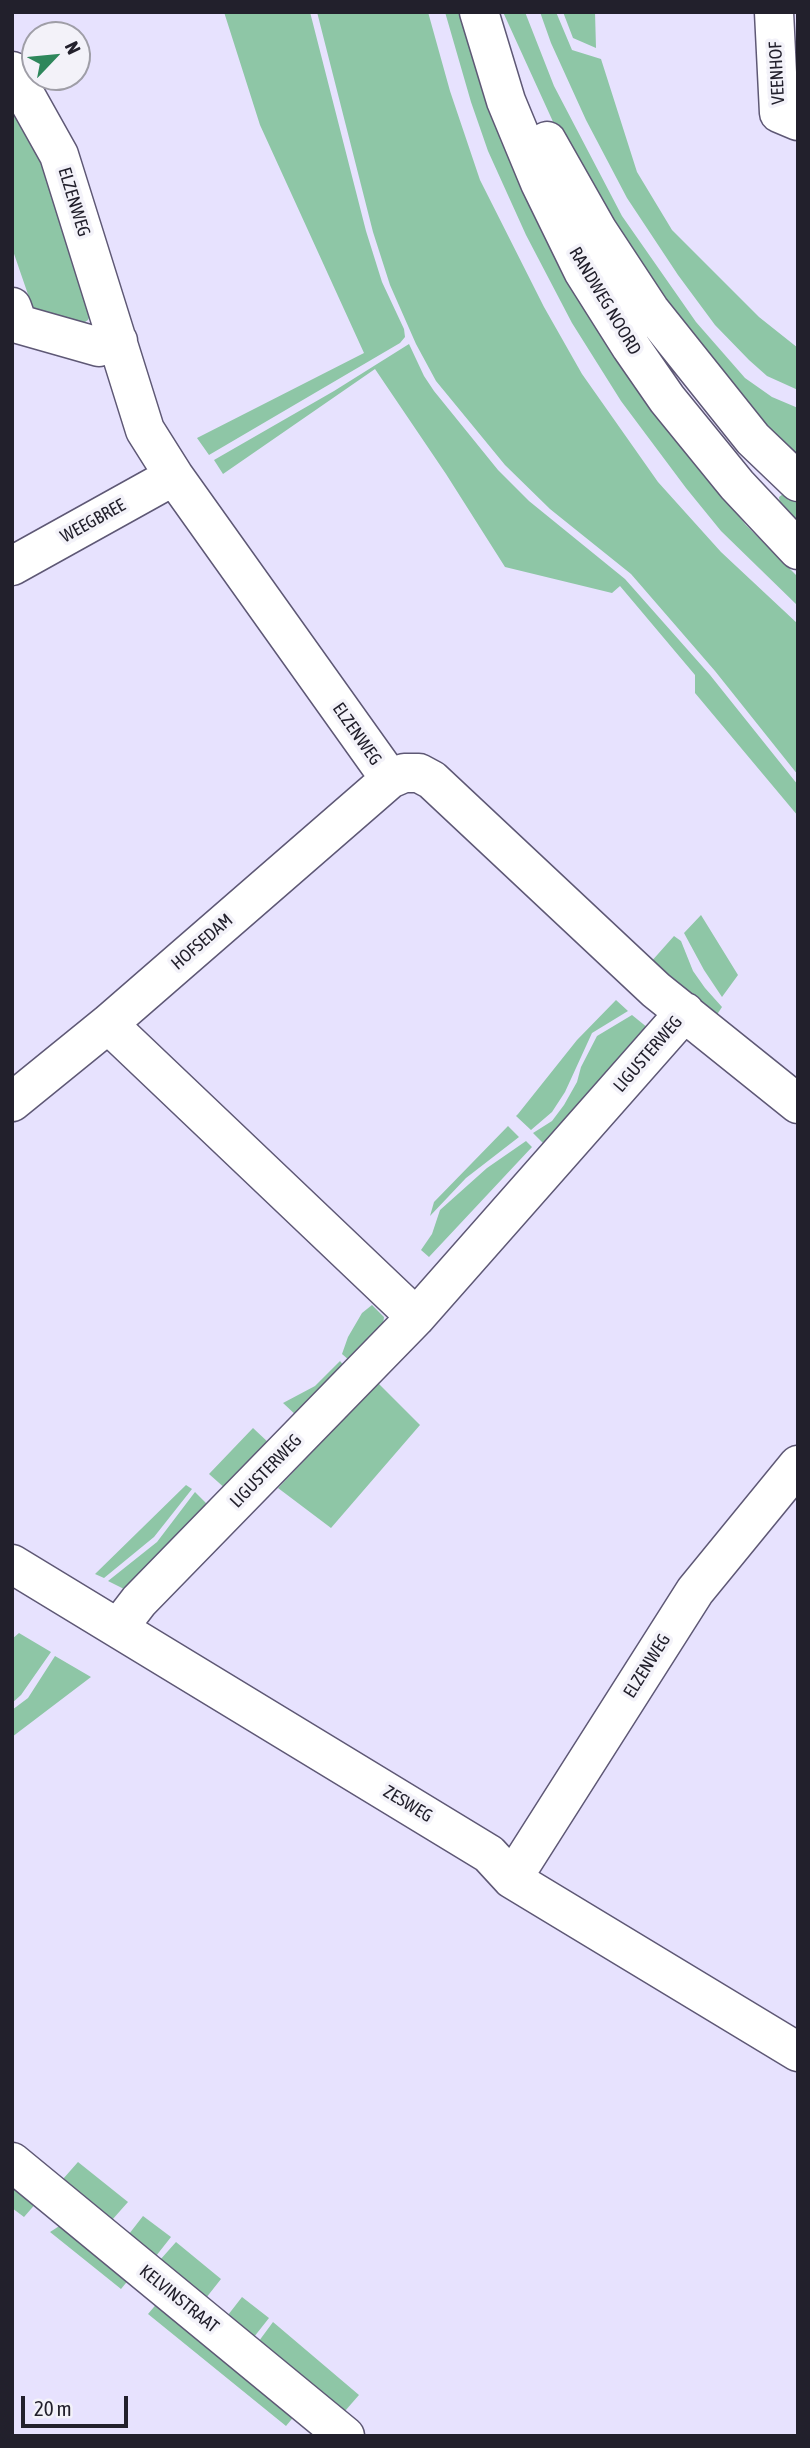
<!DOCTYPE html>
<style>
body{margin:0}
#map{position:relative;width:810px;height:2448px;overflow:hidden;background:#e7e2fe;font-family:"Asap Condensed",sans-serif}
canvas{display:block}
.frame{position:absolute;inset:0;border:14px solid #22202c;pointer-events:none}
.north{position:absolute;left:21px;top:21px;width:70px;height:70px;box-sizing:border-box;background:#f3f2f9;border:2px solid #9f9ea7;border-radius:50%;rotate:64deg;font-size:19px;font-weight:700;line-height:28px;text-align:center;color:#22202c}
.north::after{content:'';display:block;margin:auto;width:24px;height:32px;background:#2e875c;clip-path:polygon(50% 0,100% 100%,50% 72%,0 100%)}
.scale{position:absolute;left:21px;top:2396px;width:107px;height:32px;box-sizing:border-box;border:4px solid #22202c;border-top:0;padding-left:9px;font-size:21px;line-height:24px;white-space:nowrap;color:#22202c;-webkit-text-stroke:5px #f3f2f9;paint-order:stroke}
</style>
<div id="map">
<canvas width="810" height="2448"></canvas>
<div class="frame"></div>
<div class="north">N</div>
<div class="scale">20 m</div>
</div>
<script>
const g = document.querySelector('canvas').getContext('2d');
g.lineJoin = 'round';
function paint(path, color) { g.fillStyle = color; g.fill(path, 'evenodd'); }
const toPath = rows => new Path2D(rows.map(r => 'M' + r).join(''));
function trace(path, color, width, dash) { g.strokeStyle = color; g.lineWidth = width; g.lineCap = dash ? 'butt' : 'round'; g.setLineDash(dash || []); g.stroke(path); }
function label(font, color, halo, rows, align = 'center') {
  g.font = font + ' "Asap Condensed",sans-serif'; g.lineWidth = 7; g.setLineDash([]); g.textBaseline = 'middle'; g.strokeStyle = halo; g.fillStyle = color; for (const [text, x, y, turn = 0] of rows) {
    g.save(); g.translate(x, y); g.rotate((+turn || 0) * Math.PI / 180); g.textAlign = isNaN(turn) ? turn : align; if (halo) g.strokeText(text, 0, 0); g.fillText(text, 0, 0); g.restore();
  }
}
const green = toPath([
 [224,12,310,12,366,231,382,282,404,329,405,337,400,343,209,455,197,438,364,353,260,125],
 [317,12,428,12,450,91,480,180,544,307,582,374,658,482,721,552,798,624,798,775,715,671,631,574,550,509,505,465,436,381,416,344,390,285,373,232],
 [445,12,459,12,481,85,658,417,746,525,798,577,798,606,721,531,686,488,621,401,572,323,526,235,488,151,471,102],
 [503,12,525,12,554,86,622,216,696,322,745,378,772,397,798,408,798,463,774,438,630,258,565,148],
 [540,12,556,12,572,50,601,59,637,172,672,230,759,317,798,348,798,390,767,376,749,360,715,325,678,275,627,198,586,120,551,43],
 [563,12,595,12,596,48,573,38],
 [12,103,46,165,92,311,88,320,79,326,36,312,32,306,12,248],
 [409,344,424,376,434,391,498,470,529,501,625,579,710,675,798,785,798,816,695,693,695,675,620,586,612,593,505,567,446,474,375,369,223,474,214,460,334,391],
 [786,492,798,497,798,524,780,504,779,497],
 [701,915,738,975,722,997,704,970,684,933],
 [674,936,681,941,693,971,705,988,722,1007,716,1016,650,963],
 [616,1000,628,1011,592,1033,565,1092,552,1112,531,1130,516,1116,518,1114,577,1040],
 [632,1015,648,1028,547,1147,533,1133,552,1121,564,1105,577,1082,581,1067,597,1036],
 [508,1126,519,1137,466,1178,430,1216,434,1202],
 [526,1141,532,1147,429,1257,421,1250,432,1234,440,1210,487,1168],
 [372,1305,384,1317,383,1325,350,1361,342,1354,348,1337,362,1313],
 [340,1361,345,1367,297,1416,283,1403,315,1386],
 [378,1383,420,1425,331,1528,278,1488],
 [253,1428,270,1444,227,1490,209,1474],
 [186,1485,192,1489,154,1537,104,1578,95,1574],
 [195,1492,210,1507,128,1591,108,1581,157,1542],
 [19,1633,51,1652,21,1695,12,1703,12,1639],
 [55,1656,91,1677,12,1737,12,1710,28,1698],
 [78,2162,128,2202,112,2220,63,2179],
 [12,2180,38,2201,24,2217,12,2208],
 [143,2216,171,2237,156,2256,129,2234],
 [64,2223,130,2278,121,2289,50,2232],
 [176,2242,221,2279,206,2298,160,2260],
 [242,2297,269,2318,254,2337,228,2315],
 [159,2301,296,2414,286,2426,148,2314],
 [273,2322,359,2395,345,2411,259,2341]
]);
const minor = toPath([
 [774,12,779,113,798,121],
 [12,71,59,155,145,430,174,476,390,779,404,773,419,773,432,780,656,990,798,1104],
 [12,307,18,324,99,347,118,341],
 [12,566,174,476],
 [108,1024,416,1317],
 [12,1102,108,1024,390,779],
 [12,1564,489,1854,512,1879,798,2052],
 [119,1627,139,1601,416,1317,685,1012],
 [512,1879,695,1591,798,1465],
 [12,2162,345,2436]
]);
const major = toPath([
 [479,12,506,101,540,183,583,271,631,347,667,399,737,485,798,550],
 [547,141,598,231,650,310,753,439,798,482]
]);
const streetNames = [
 ["VEENHOF",777,73,-93],
 ["ELZENWEG",74,202,73],
 ["RANDWEG NOORD",605,301,59],
 ["WEEGBREE",93,521,-29],
 ["ELZENWEG",357,734,55],
 ["HOFSEDAM",202,942,-41],
 ["LIGUSTERWEG",648,1054,-49],
 ["LIGUSTERWEG",266,1471,-46],
 ["ELZENWEG",647,1666,-58],
 ["ZESWEG",408,1804,31],
 ["KELVINSTRAAT",179,2299,39]
];
paint(green, '#8ec6a6');
trace(minor, '#5e5875', 41);
trace(major, '#5e5875', 41);
trace(minor, '#fff', 38);
trace(major, '#fff', 38);
label('18px', '#22202c', '#f3f2f9', streetNames);
</script>
